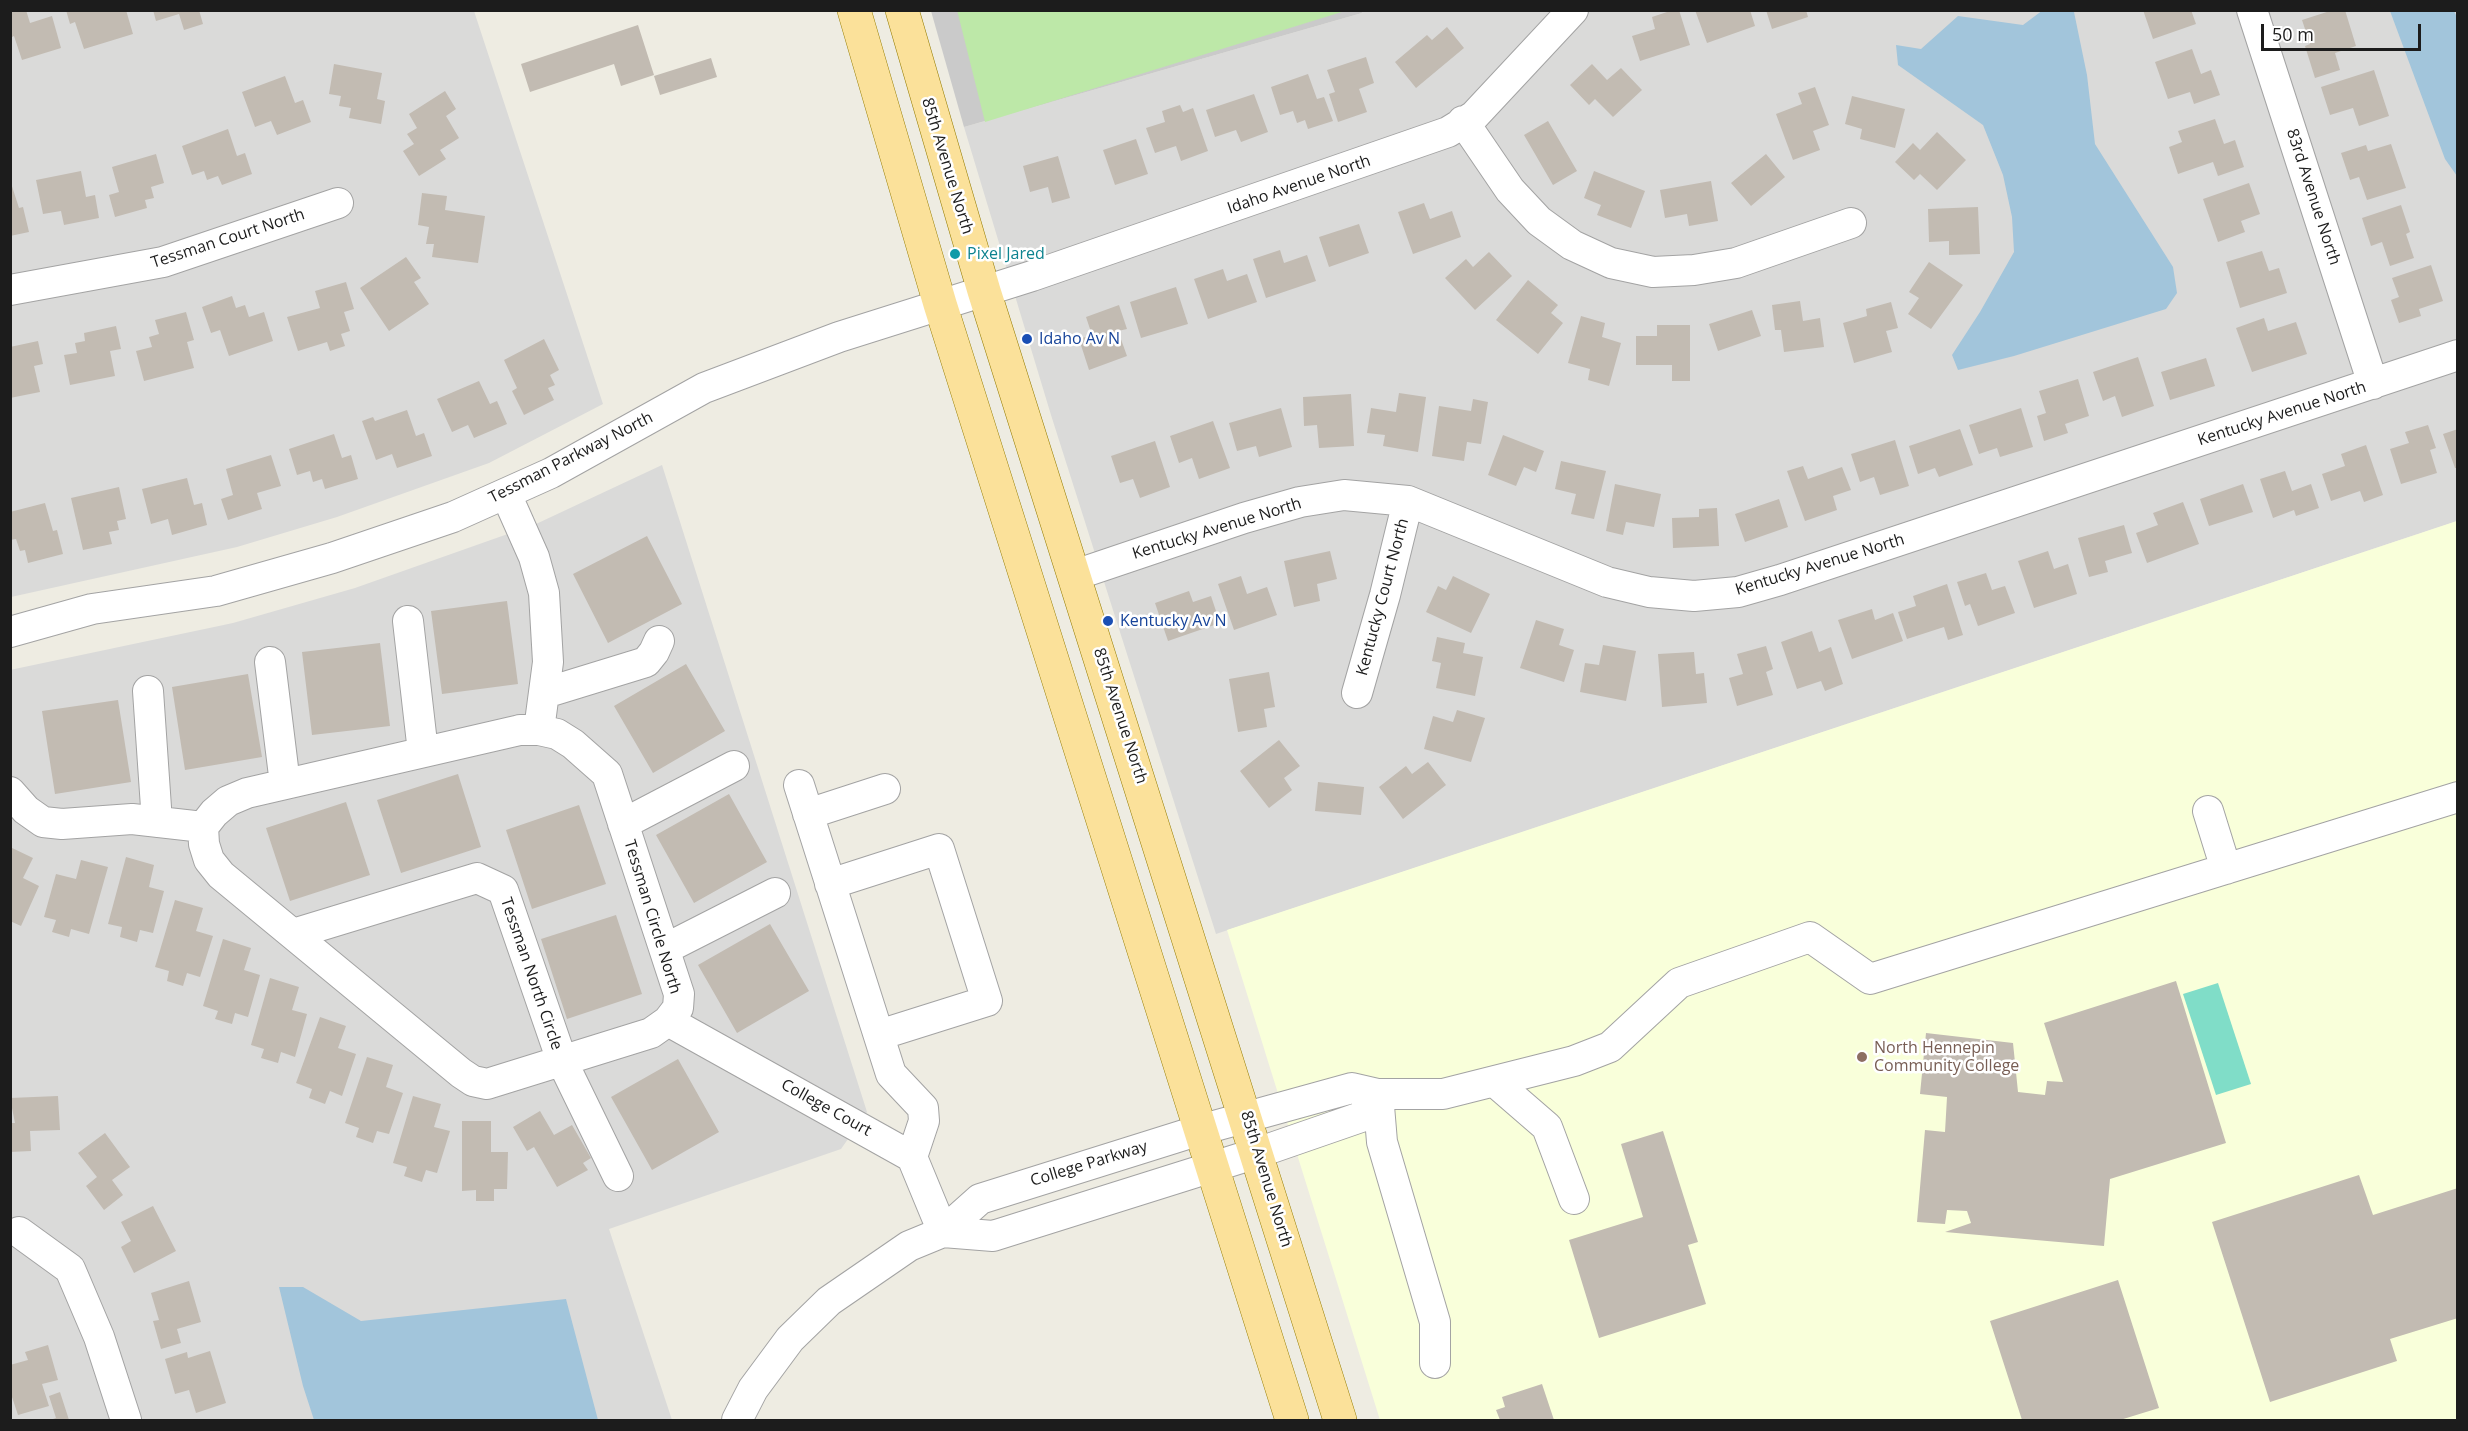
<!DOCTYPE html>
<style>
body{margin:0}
#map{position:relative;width:2468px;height:1431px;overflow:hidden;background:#eeece2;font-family:"Open Sans",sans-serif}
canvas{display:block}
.frame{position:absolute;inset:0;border:12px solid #1c1c1c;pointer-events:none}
.scale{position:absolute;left:2261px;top:24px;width:160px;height:27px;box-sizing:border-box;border:3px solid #1c1c1c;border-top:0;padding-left:8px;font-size:18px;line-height:21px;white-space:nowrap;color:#1c1c1c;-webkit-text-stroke:4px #fff;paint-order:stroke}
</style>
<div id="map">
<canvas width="2468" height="1431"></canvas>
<div class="frame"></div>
<div class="scale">50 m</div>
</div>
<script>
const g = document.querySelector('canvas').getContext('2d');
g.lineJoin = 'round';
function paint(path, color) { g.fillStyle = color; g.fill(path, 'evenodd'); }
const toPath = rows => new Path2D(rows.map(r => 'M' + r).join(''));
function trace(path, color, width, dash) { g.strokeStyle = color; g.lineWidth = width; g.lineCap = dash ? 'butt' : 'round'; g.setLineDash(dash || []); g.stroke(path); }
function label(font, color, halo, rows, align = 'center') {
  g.font = font + ' "Open Sans",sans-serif'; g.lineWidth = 5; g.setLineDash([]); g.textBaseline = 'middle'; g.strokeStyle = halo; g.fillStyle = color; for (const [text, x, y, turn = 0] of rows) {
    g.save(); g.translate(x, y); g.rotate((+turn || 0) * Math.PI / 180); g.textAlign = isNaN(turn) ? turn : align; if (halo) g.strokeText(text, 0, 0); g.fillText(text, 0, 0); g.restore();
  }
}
const residential = toPath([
 [11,11,474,11,603,404,489,463,337,517,237,547,11,597],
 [1361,11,2457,11,2457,521,1216,934,1051,415,964,127,1362,13],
 [662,465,867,1112,841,1149,609,1229,672,1420,11,1420,10,670,233,623,355,588,536,524]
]);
const education = toPath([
 [2457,521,2457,1420,1380,1420,1227,930]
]);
const religious = toPath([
 [1361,10,1362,13,964,127,931,11]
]);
const grass = toPath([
 [957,10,1345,10,1345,11,985,122]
]);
const pitch = toPath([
 [2218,983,2251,1084,2216,1095,2183,994]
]);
const water = toPath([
 [2043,10,2074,12,2087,75,2095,144,2173,267,2177,293,2166,309,2014,356,1958,370,1952,355,1980,312,2014,252,2012,217,2003,175,1983,125,1898,65,1896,45,1921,49,1958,16,2023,25],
 [2390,11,2454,11,2457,17,2457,176,2445,159],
 [279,1287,303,1287,361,1321,566,1299,598,1420,314,1420,303,1386]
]);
const building = toPath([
 [17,10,26,10,30,23,52,16,61,48,22,60,14,36,10,38,10,13],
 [66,10,126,10,133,34,84,49,75,22,70,24],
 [153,10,199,10,203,24,184,30,179,14,156,21],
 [1673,10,1679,10,1690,45,1640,61,1632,36,1655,29,1652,17],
 [1695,10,1750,10,1755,26,1707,43],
 [1766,10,1806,10,1808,17,1772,29],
 [2143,10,2191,10,2196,24,2153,39],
 [2333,10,2345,10,2356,46,2335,53,2340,70,2315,78,2305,46,2310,44,2302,20],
 [638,25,654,75,621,86,614,64,530,92,521,64],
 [1447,27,1464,48,1416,88,1395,62,1427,35,1432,40],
 [2192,49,2201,74,2211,70,2220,95,2194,104,2190,92,2168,99,2155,62],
 [1366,57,1374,83,1359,89,1367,112,1338,122,1329,94,1335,92,1327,70],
 [711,58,717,77,660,95,654,76],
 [334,64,382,73,377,99,385,101,381,124,349,118,351,108,339,106,341,96,329,94],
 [1592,64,1607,80,1621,68,1642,90,1613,117,1595,99,1589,105,1570,85],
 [2374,70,2389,116,2359,126,2353,108,2330,115,2321,87],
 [1308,74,1317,99,1324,97,1333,121,1308,129,1305,120,1297,123,1293,111,1280,115,1271,87],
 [285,76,295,103,303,100,311,122,277,135,271,121,255,127,242,92],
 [1815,87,1829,125,1813,131,1820,150,1793,160,1776,114,1802,104,1798,93],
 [445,91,456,109,446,116,459,138,440,150,446,159,419,176,403,151,414,144,407,134,417,128,409,114],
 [1254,94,1268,132,1241,142,1236,130,1215,137,1206,110],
 [1852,96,1905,109,1895,148,1860,139,1862,129,1845,124],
 [1180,105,1183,112,1193,108,1208,151,1181,161,1176,146,1155,153,1146,128,1165,122,1162,111],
 [2215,119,2224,144,2235,140,2244,167,2218,176,2213,162,2178,174,2169,147,2182,142,2178,131],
 [1548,121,1577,171,1553,185,1524,135],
 [228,129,237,156,245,153,252,174,222,185,218,176,207,180,204,171,192,175,182,146],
 [1937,132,1966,160,1937,190,1920,174,1914,180,1895,162,1913,143,1920,150],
 [1136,139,1148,174,1115,185,1103,150],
 [2391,144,2406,188,2367,200,2359,177,2350,180,2341,153,2366,145,2368,151],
 [156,154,164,183,151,187,154,198,145,200,147,208,115,217,109,195,119,192,112,167],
 [1766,154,1785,177,1751,206,1731,183],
 [1058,156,1070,198,1052,203,1048,187,1030,192,1023,166],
 [81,171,86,197,95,195,99,218,64,225,61,211,43,214,36,180],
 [1594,171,1645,191,1631,228,1597,215,1601,205,1584,198],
 [10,180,19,208,23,207,29,232,10,236],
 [1711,181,1718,221,1689,226,1687,214,1665,218,1660,190],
 [2249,183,2260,214,2241,221,2245,232,2218,242,2203,199],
 [422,193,447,196,445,210,485,216,478,263,432,257,434,244,426,244,429,227,418,225],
 [1424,203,1430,219,1452,211,1461,237,1413,254,1398,212],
 [2401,205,2410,232,2406,234,2414,258,2390,266,2382,242,2371,246,2362,218],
 [1978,207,1980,254,1949,255,1949,241,1929,242,1928,209],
 [1359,224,1369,253,1329,267,1319,237],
 [1280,250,1284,263,1307,255,1316,281,1266,298,1253,259],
 [2262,251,2269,271,2279,268,2287,293,2240,308,2226,262],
 [1489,252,1512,276,1475,310,1445,278,1466,259,1473,267],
 [406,257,421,278,414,282,429,304,389,331,360,288],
 [1929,262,1963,285,1931,329,1908,314,1919,298,1909,292],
 [2431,265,2443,301,2419,309,2421,316,2399,323,2391,300,2399,297,2392,278],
 [1223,269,1227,281,1247,274,1257,302,1208,319,1194,279],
 [1528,280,1558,305,1551,313,1563,323,1538,354,1496,320],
 [346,282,354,309,344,312,350,331,341,334,345,346,330,351,327,342,298,351,287,317,320,308,315,291],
 [1176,287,1188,324,1141,338,1130,302],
 [232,296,236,308,245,305,249,317,264,312,273,341,229,356,220,330,211,333,202,307],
 [1800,301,1803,321,1820,318,1824,347,1784,352,1781,330,1775,330,1772,305],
 [1891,302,1898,328,1886,331,1892,352,1854,363,1843,323,1867,316,1866,309],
 [1119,305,1127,329,1118,331,1127,356,1089,370,1079,339,1092,335,1086,317],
 [1752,310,1761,336,1718,351,1709,324],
 [186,312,194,340,187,342,194,368,144,381,136,351,152,347,149,337,159,334,155,320],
 [1581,316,1605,323,1602,337,1621,343,1609,386,1588,380,1590,369,1568,363],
 [2264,318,2268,331,2296,322,2307,354,2252,372,2236,328],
 [1657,325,1690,325,1690,381,1672,381,1672,365,1636,365,1636,336,1657,336],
 [116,326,121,349,110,351,115,376,70,385,64,355,77,353,75,343,85,341,84,333],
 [544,339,559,370,550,375,555,385,548,388,554,400,524,415,512,391,517,388,504,360],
 [38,341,43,364,34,366,40,392,10,398,10,347],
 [2138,357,2154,406,2122,417,2115,396,2103,401,2093,372],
 [2206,358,2215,386,2170,400,2161,372],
 [2078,379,2089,416,2065,424,2068,433,2044,441,2037,416,2046,413,2039,391],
 [479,381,490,404,497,401,507,424,474,438,468,425,452,432,437,399],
 [1399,393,1426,397,1418,452,1383,446,1385,435,1367,433,1371,408,1396,412],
 [1351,394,1354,446,1319,448,1317,425,1304,426,1303,397],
 [1473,399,1488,402,1481,444,1467,442,1464,461,1432,456,1439,406,1471,411],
 [1281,408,1292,447,1259,457,1256,446,1237,451,1229,423],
 [2021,408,2033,447,2000,457,1997,448,1979,454,1969,425],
 [407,410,416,436,424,433,432,456,397,468,392,454,376,460,362,421,373,417,375,421],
 [1213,421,1230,468,1199,479,1192,458,1179,463,1170,436],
 [2428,425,2436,448,2430,450,2437,473,2401,484,2390,449,2409,443,2405,432],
 [1960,429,1973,465,1939,477,1935,468,1918,474,1909,446],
 [2458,429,2458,468,2455,468,2443,434],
 [334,434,342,458,351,455,358,479,325,489,322,479,313,482,310,471,297,475,289,449],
 [1503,435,1544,451,1536,472,1524,467,1516,486,1488,475],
 [1895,440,1909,486,1880,495,1874,477,1860,482,1851,454],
 [1155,441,1170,487,1140,498,1133,479,1120,483,1111,456],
 [2366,445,2383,495,2364,502,2360,491,2331,501,2322,474,2345,466,2341,454],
 [271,455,281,486,257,493,262,509,228,520,221,499,233,495,226,469],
 [1561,461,1606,471,1594,519,1571,514,1576,494,1555,489],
 [1803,466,1808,479,1842,467,1851,490,1833,496,1837,510,1805,521,1787,471],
 [2285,471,2292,491,2311,484,2319,508,2296,516,2294,510,2273,518,2260,479],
 [187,478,194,505,202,503,207,525,172,535,168,519,151,524,142,489],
 [1615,484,1661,494,1654,527,1626,522,1623,535,1606,531],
 [2243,484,2253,512,2209,526,2200,499],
 [119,487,126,519,117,521,119,530,109,532,112,544,83,550,71,498],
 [1779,499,1788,527,1745,542,1735,514],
 [2183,502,2199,544,2147,563,2136,533,2158,525,2153,513],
 [45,503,53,531,57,530,63,554,28,563,25,550,20,551,16,539,10,540,10,512],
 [1717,508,1719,546,1673,548,1672,518,1699,517,1699,509],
 [2124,525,2132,553,2105,561,2108,572,2089,577,2078,538],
 [647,536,682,604,608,643,573,574],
 [1330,551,1337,579,1317,584,1320,601,1294,607,1284,561],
 [2048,551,2054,569,2068,564,2077,594,2034,608,2018,561],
 [1986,573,1992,590,2005,586,2015,613,1978,626,1970,604,1965,606,1957,582],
 [1241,576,1247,594,1267,587,1277,615,1234,630,1218,584],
 [1453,576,1490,594,1471,633,1426,612,1438,586,1446,590],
 [1947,584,1963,635,1948,640,1944,627,1907,639,1898,612,1916,606,1913,596],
 [1189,591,1193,602,1211,596,1220,623,1168,641,1155,603],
 [507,601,518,684,442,694,431,611],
 [1872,609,1875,620,1893,613,1903,641,1852,659,1838,620],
 [1536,620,1564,629,1559,645,1574,650,1564,682,1520,668],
 [1812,631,1819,652,1831,647,1843,684,1825,691,1821,681,1797,689,1781,642],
 [1437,637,1465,643,1463,653,1483,657,1475,696,1436,688,1441,663,1432,661],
 [380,643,390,726,312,735,302,652],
 [1603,645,1636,651,1626,701,1580,692,1585,663,1599,665],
 [1766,646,1773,669,1766,672,1773,695,1737,706,1729,678,1743,674,1737,654],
 [1694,652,1696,674,1704,673,1707,703,1662,707,1658,654],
 [686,664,725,731,653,773,614,706],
 [1269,672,1275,707,1264,709,1267,727,1238,732,1229,679],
 [248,674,262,757,185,770,172,687],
 [118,700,131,782,55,794,42,711],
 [1457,710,1485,718,1471,762,1424,749,1433,716,1453,722],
 [1279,740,1300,766,1284,778,1292,790,1269,808,1240,771],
 [1428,762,1446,785,1403,819,1379,787,1406,766,1412,774],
 [458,774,481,847,401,873,377,800],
 [1318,782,1364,787,1361,815,1315,811],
 [729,794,767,862,694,903,656,835],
 [346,802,370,875,290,901,266,828],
 [579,805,606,884,532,909,506,830],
 [10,847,33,858,23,878,39,886,21,926,10,921],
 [126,857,154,865,149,887,164,891,153,933,140,930,137,942,120,937,122,927,108,924],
 [81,860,108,867,89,934,71,929,69,937,52,932,56,920,44,917,56,874,76,879],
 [175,900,203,908,196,931,213,936,200,977,187,973,183,986,167,981,169,971,155,967],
 [616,915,642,994,567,1019,541,939],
 [770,924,809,991,737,1033,698,965],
 [223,939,251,948,244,970,260,975,248,1017,235,1013,232,1024,215,1019,218,1011,203,1006],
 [270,978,299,987,292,1010,307,1014,295,1057,281,1052,278,1063,261,1058,264,1049,251,1045],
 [2176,981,2226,1143,2110,1179,2104,1246,1945,1232,1971,1223,1967,1211,1947,1210,1945,1224,1917,1222,1925,1130,1945,1132,1947,1097,1920,1094,1926,1033,2013,1043,2018,1092,2045,1095,2047,1081,2063,1082,2044,1023],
 [320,1017,346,1026,338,1048,356,1054,342,1096,330,1091,325,1104,309,1098,312,1089,296,1083],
 [367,1057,393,1065,386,1087,403,1093,389,1134,377,1131,373,1143,356,1137,359,1128,345,1123],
 [678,1059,719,1132,652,1170,611,1097],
 [58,1096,60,1130,30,1131,31,1151,10,1152,10,1123,15,1123,10,1098],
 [413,1096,441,1104,434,1127,450,1131,437,1173,426,1170,422,1182,404,1176,407,1167,393,1163],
 [540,1111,554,1135,572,1125,591,1158,583,1163,588,1170,557,1187,534,1147,527,1151,513,1127],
 [462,1121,491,1121,491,1152,508,1152,507,1189,494,1189,494,1201,476,1201,476,1190,462,1191],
 [1663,1131,1698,1242,1688,1245,1706,1304,1599,1338,1569,1240,1643,1217,1621,1144],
 [105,1133,130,1167,112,1180,123,1195,104,1210,86,1186,97,1177,78,1153],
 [2359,1175,2373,1215,2458,1188,2458,1318,2390,1339,2397,1361,2270,1402,2212,1222],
 [153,1206,176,1251,134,1273,121,1247,131,1241,121,1222],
 [2118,1280,2159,1408,2120,1420,2022,1420,1990,1321],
 [189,1281,201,1322,177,1329,181,1343,161,1349,153,1321,159,1320,151,1293],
 [48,1345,58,1380,42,1384,49,1406,18,1415,10,1391,10,1365,28,1360,25,1352],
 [210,1351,226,1403,196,1413,189,1390,175,1394,165,1359,187,1352,188,1358],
 [1542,1384,1554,1420,1500,1420,1496,1410,1505,1407,1502,1397],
 [60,1392,69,1420,50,1420,56,1418,49,1396]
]);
const minor = toPath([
 [2252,10,2373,384],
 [1463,121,1510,190,1539,221,1572,245,1611,263,1653,272,1694,270,1736,263,1851,223],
 [10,290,163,262,338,203],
 [506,494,534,557,544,593,548,662,539,730],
 [1075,575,1244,518,1300,502,1344,495,1408,501,1607,582,1649,592,1694,596,1738,592,1780,580,2458,355],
 [408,621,423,752],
 [10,632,92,609,216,591,332,558,453,517,551,473,704,388,839,337,1032,276,1448,132,1474,116,1573,10],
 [270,662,285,784],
 [148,691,157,822],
 [545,693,646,662,654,652,659,641],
 [1357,693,1385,595,1408,501],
 [520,730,539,730,557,734,573,744,607,774,679,994,678,1008,668,1021,651,1033,487,1084,473,1081,461,1073,221,875,209,860,204,844,203,827,214,813,228,801,247,793,520,730],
 [799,785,891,1074,923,1108,924,1121,912,1157],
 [10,792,26,810,43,822,62,824,132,819,203,827],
 [2208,811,2226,869],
 [808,814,885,789],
 [623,824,734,766],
 [830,884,939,849,987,1001,879,1035],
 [293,934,477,878,503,890,562,1061,618,1176],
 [665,949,775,893],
 [668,1021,912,1157,943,1232],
 [1495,1082,1547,1127,1574,1199],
 [1378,1094,1382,1142,1435,1322,1435,1363],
 [19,1232,70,1269,99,1337,126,1420],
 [943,1232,993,1236,1257,1153,1361,1117,1378,1094],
 [737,1420,753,1389,790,1339,829,1301,909,1246,943,1232,980,1199,1200,1130,1352,1088,1378,1094,1443,1094,1574,1061,1610,1047,1679,983,1810,937,1870,979,2458,797]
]);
const major = toPath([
 [854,10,940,304,1292,1420],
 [902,10,984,291,1340,1420]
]);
const markers = [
 [955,254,6,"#0f9aa8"],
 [1027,339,6,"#1a4fb4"],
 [1108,621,6,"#1a4fb4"],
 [1862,1057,6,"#8d6e63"]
];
const streetNames = [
 ["85th Avenue North",947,166,73],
 ["Idaho Avenue North",1299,185,-19],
 ["83rd Avenue North",2313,197,72],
 ["Tessman Court North",228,239,-18],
 ["Kentucky Avenue North",2282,414,-18],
 ["Tessman Parkway North",571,458,-27],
 ["Kentucky Avenue North",1217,529,-17],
 ["Kentucky Avenue North",1820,565,-17],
 ["Kentucky Court North",1383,597,-75],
 ["85th Avenue North",1120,716,72],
 ["Tessman Circle North",652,917,73],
 ["Tessman North Circle",531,974,71],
 ["College Court",826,1108,29],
 ["College Parkway",1089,1164,-17],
 ["85th Avenue North",1266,1179,73]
];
const cultureNames = [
 ["Pixel Jared",967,254]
];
const transitNames = [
 ["Idaho Av N",1039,339],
 ["Kentucky Av N",1120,621]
];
const educationNames = [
 ["North Hennepin",1874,1048],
 ["Community College",1874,1066]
];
paint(residential, '#dadad9');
paint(education, '#f9ffda');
paint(religious, '#cacaca');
paint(grass, '#bde8a8');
paint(pitch, '#80ddc8');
paint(water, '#a2c5db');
paint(building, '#c2bbb2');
trace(minor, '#a3a3a3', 32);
trace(major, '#947c01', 34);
trace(minor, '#fff', 30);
trace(major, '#fbe19a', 33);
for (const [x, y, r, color] of markers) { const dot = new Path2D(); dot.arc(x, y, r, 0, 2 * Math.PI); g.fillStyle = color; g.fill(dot); trace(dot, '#fff', 2); }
label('16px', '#1c1c1c', '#fff', streetNames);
label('16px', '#0d838f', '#fff', cultureNames, 'left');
label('16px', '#164399', '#fff', transitNames, 'left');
label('16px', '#785e54', '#fff', educationNames, 'left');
</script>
